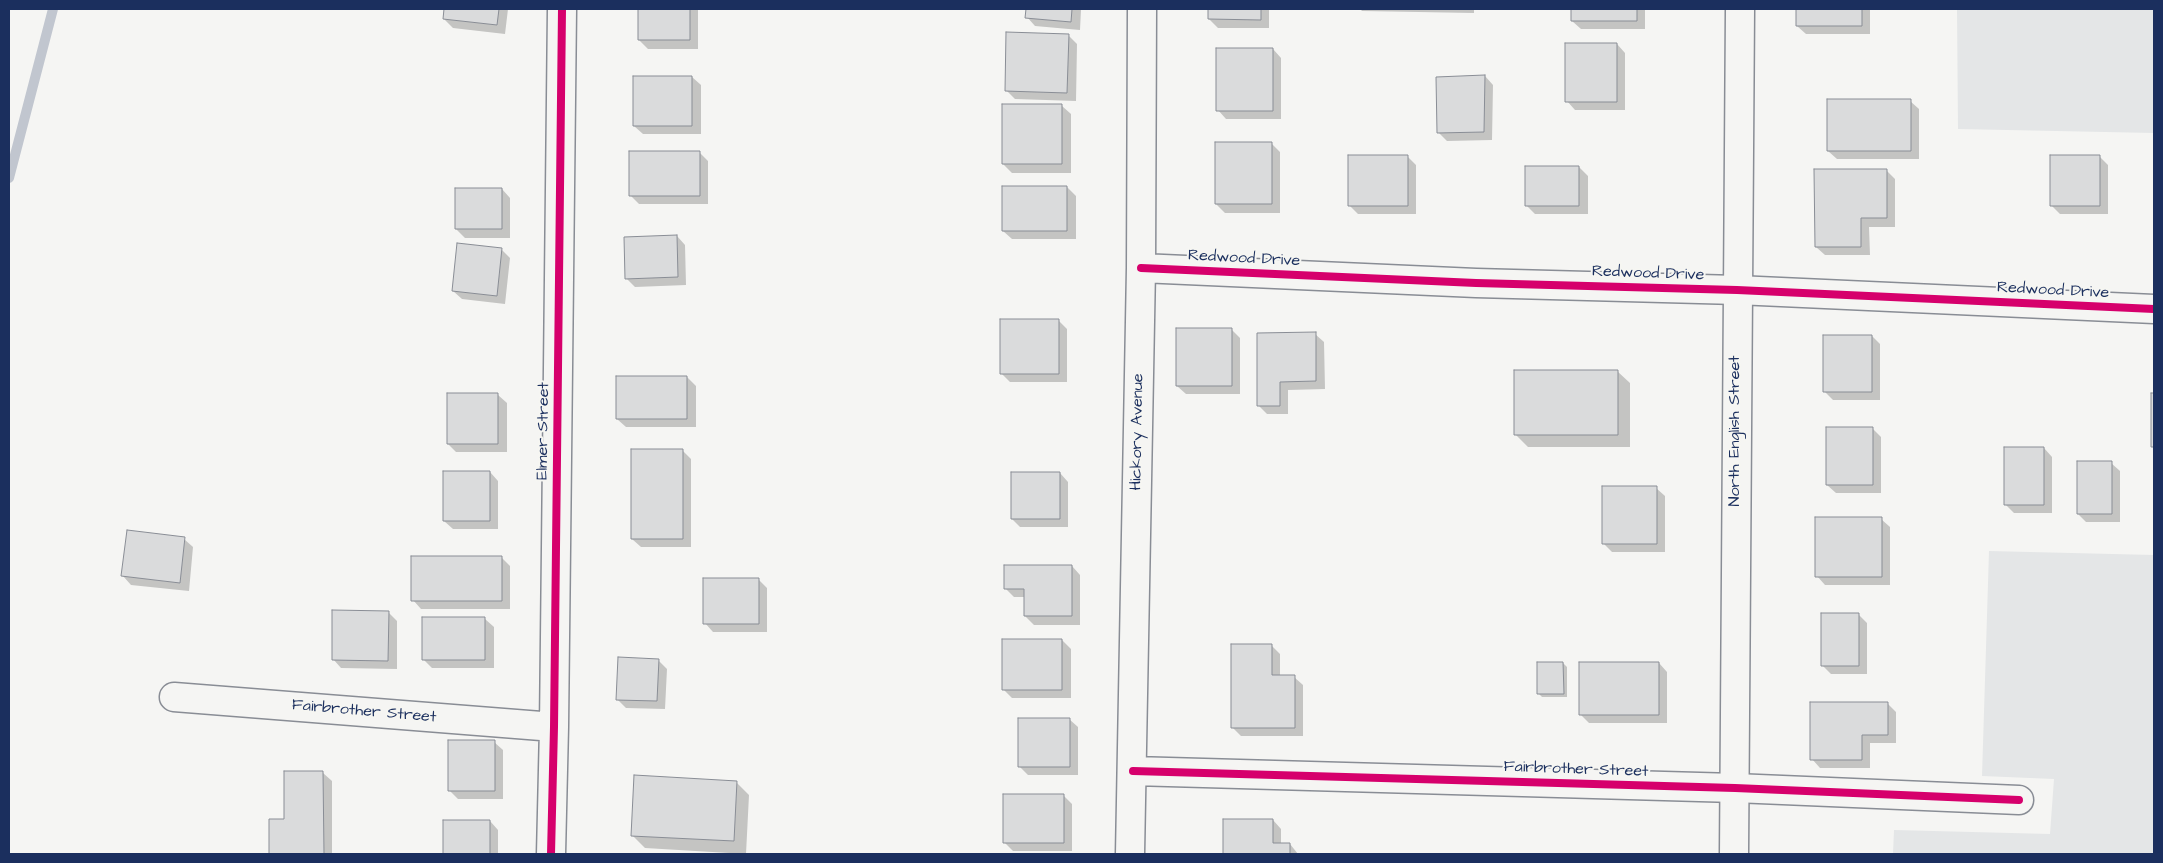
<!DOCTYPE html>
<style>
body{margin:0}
#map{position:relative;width:2163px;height:863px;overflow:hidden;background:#f5f5f3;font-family:"Architects Daughter",sans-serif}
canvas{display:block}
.frame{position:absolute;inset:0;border:10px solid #1b2f5e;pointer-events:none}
</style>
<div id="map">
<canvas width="2163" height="863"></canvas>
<div class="frame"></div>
</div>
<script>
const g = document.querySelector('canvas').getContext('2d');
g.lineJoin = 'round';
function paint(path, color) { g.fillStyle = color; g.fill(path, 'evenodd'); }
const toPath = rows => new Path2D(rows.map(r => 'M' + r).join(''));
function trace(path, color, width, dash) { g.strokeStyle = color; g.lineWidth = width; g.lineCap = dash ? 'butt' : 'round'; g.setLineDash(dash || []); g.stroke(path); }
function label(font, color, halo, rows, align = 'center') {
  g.font = font + ' "Architects Daughter",sans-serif'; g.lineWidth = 4; g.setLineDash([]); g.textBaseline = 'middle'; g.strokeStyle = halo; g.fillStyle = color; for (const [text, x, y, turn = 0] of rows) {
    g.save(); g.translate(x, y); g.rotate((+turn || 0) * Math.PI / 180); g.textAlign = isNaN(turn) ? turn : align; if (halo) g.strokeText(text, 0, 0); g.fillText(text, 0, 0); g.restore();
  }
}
const green = toPath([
 [1957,9,2154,9,2154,133,1958,129],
 [1989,551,2154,555,2154,854,1893,854,1894,830,2050,834,2054,779,1982,776]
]);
const shadow = toPath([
 [445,9,508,9,505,34,453,28,444,19],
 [639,9,698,9,698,49,648,49,639,40],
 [1027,9,1081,9,1080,30,1035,26,1027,17],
 [1210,9,1269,9,1269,28,1218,28,1209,19],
 [1360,9,1474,9,1474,13,1362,11],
 [1572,9,1645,9,1645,29,1581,29,1572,21],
 [1797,9,1870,9,1870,34,1806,34,1797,26],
 [1069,36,1077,44,1076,101,1015,99,1006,90],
 [1617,44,1625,53,1625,110,1575,110,1567,101],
 [1273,49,1281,58,1281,119,1226,119,1218,110],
 [1485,76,1493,85,1492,140,1447,141,1438,132],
 [692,77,701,85,701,134,643,134,634,126],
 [1910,101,1919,109,1919,159,1837,159,1828,151],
 [1062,106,1071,114,1071,173,1012,173,1003,164],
 [1271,143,1280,152,1280,213,1225,213,1216,204],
 [699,152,708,161,708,204,639,204,631,196],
 [1407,156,1416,165,1416,214,1358,214,1349,205],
 [2099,156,2108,165,2108,214,2060,214,2051,205],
 [1579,167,1588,176,1588,214,1535,214,1526,205],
 [1886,170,1895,179,1895,227,1869,227,1870,255,1825,255,1816,247],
 [1067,187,1076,196,1076,239,1012,239,1003,231],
 [502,189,510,198,510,238,465,238,456,229],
 [677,236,685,245,686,285,635,287,626,278],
 [502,250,510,258,505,304,462,299,453,291],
 [1058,320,1067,329,1067,382,1010,382,1001,373],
 [1232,330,1240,338,1240,394,1186,394,1177,386],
 [1315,334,1324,342,1325,389,1288,390,1288,414,1267,414,1259,406],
 [1872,336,1880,344,1880,400,1833,400,1825,392],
 [1617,371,1630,383,1630,447,1528,447,1515,434],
 [687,377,696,386,696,427,626,427,617,419],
 [498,395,507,403,507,452,456,452,448,444],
 [2152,395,2154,395,2154,449,2152,446],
 [1873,429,1881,437,1881,493,1836,493,1827,485],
 [2044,448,2052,457,2052,513,2014,513,2005,504],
 [682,450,691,459,691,547,641,547,632,539],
 [2111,463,2120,471,2120,522,2086,522,2078,514],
 [490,472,498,481,498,529,453,529,444,521],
 [1060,473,1068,482,1068,527,1020,527,1012,519],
 [1656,488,1665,496,1665,552,1612,552,1604,544],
 [1881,519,1890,527,1890,585,1825,585,1817,576],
 [184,539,193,547,189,591,131,585,123,576],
 [502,558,510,566,510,609,421,609,413,600],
 [1072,566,1080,575,1080,625,1034,625,1025,616,1025,597,1014,597,1005,588],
 [758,579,767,588,767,632,713,632,705,623],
 [389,613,397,621,397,669,341,668,333,659],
 [1858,614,1867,623,1867,674,1831,674,1822,665],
 [485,619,494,627,494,668,432,668,423,659],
 [1062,640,1071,649,1071,698,1012,698,1003,689],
 [1271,645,1280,654,1280,677,1294,677,1303,685,1303,736,1241,736,1232,727],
 [658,660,667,669,665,709,626,708,617,699],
 [1563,663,1567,667,1567,697,1542,697,1538,693],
 [1659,663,1667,672,1667,723,1589,723,1581,715],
 [1887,703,1896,712,1896,743,1870,743,1870,768,1820,768,1812,759],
 [1069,719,1078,727,1078,775,1028,775,1019,766],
 [494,742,503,750,503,799,458,799,449,790],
 [323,773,332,781,332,854,271,854,270,820,285,820],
 [736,782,749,795,746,854,645,848,632,835],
 [1063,795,1072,804,1072,851,1013,851,1005,843],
 [1225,820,1273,820,1281,829,1281,844,1290,844,1298,854,1225,854],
 [444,821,490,821,498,830,498,854,444,854]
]);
const stream = toPath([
 [9,178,53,9]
]);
const building = toPath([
 [444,9,499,9,497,25,443,19,444,9],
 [638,9,690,9,690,40,638,40,638,9],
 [1026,9,1072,9,1071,22,1025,18,1026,9],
 [1208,9,1261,9,1261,20,1208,19,1208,9],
 [1571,9,1637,9,1637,21,1571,21,1571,9],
 [1796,9,1862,9,1862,26,1796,26,1796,9],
 [1006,32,1069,34,1067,93,1005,91,1006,32],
 [1565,43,1617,43,1617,102,1565,102,1565,43],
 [1216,48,1273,48,1273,111,1216,111,1216,48],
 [1485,75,1484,132,1437,133,1436,77,1485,75],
 [633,76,692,76,692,126,633,126,633,76],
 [1827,99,1911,99,1911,151,1827,151,1827,99],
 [1002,104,1062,104,1062,164,1002,164,1002,104],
 [1215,142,1272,142,1272,204,1215,204,1215,142],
 [629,151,700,151,700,196,629,196,629,151],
 [1348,155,1408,155,1408,206,1348,206,1348,155],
 [2050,155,2100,155,2100,206,2050,206,2050,155],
 [1525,166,1579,166,1579,206,1525,206,1525,166],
 [1814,169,1887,169,1887,218,1861,218,1861,247,1815,247,1814,169],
 [1002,186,1067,186,1067,231,1002,231,1002,186],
 [455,188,502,188,502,229,455,229,455,188],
 [677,235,678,277,625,279,624,237,677,235],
 [457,243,502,248,497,296,452,291,457,243],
 [1000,319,1059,319,1059,374,1000,374,1000,319],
 [1176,328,1232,328,1232,386,1176,386,1176,328],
 [1316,332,1316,381,1280,382,1280,406,1257,406,1257,333,1316,332],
 [1823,335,1872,335,1872,392,1823,392,1823,335],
 [1514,370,1618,370,1618,435,1514,435,1514,370],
 [616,376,687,376,687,419,616,419,616,376],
 [447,393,498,393,498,444,447,444,447,393],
 [2151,393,2154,393,2154,447,2151,447,2151,393],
 [1826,427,1873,427,1873,485,1826,485,1826,427],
 [2004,447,2044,447,2044,505,2004,505,2004,447],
 [631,449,683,449,683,539,631,539,631,449],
 [2077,461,2112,461,2112,514,2077,514,2077,461],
 [443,471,490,471,490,521,443,521,443,471],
 [1011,472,1060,472,1060,519,1011,519,1011,472],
 [1602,486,1657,486,1657,544,1602,544,1602,486],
 [1815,517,1882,517,1882,577,1815,577,1815,517],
 [127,530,185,537,180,583,121,576,127,530],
 [411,556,502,556,502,601,411,601,411,556],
 [1004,565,1072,565,1072,616,1024,616,1024,589,1004,589,1004,565],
 [703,578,759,578,759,624,703,624,703,578],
 [332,610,389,611,388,661,332,660,332,610],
 [1821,613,1859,613,1859,666,1821,666,1821,613],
 [422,617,485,617,485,660,422,660,422,617],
 [1002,639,1062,639,1062,690,1002,690,1002,639],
 [1231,644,1272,644,1272,675,1295,675,1295,728,1231,728,1231,644],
 [618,657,659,659,657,701,616,700,618,657],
 [1537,662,1563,662,1564,694,1537,694,1537,662],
 [1579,662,1659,662,1659,715,1579,715,1579,662],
 [1810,702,1888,702,1888,735,1862,735,1862,760,1810,760,1810,702],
 [1018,718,1070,718,1070,767,1018,767,1018,718],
 [448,740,495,740,495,791,448,791,448,740],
 [284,771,323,771,324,854,269,854,269,819,284,819,284,771],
 [634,775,737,781,734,841,631,836,634,775],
 [1003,794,1064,794,1064,843,1003,843,1003,794],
 [1223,819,1273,819,1273,843,1290,843,1290,854,1223,854,1223,819],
 [443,820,490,820,490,854,443,854,443,820]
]);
const street = toPath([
 [1141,268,1476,283,1737,290,2154,309],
 [174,697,554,727],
 [1133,771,1735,788,2019,800],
 [551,854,554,727,562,9],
 [1130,854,1141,268,1142,9]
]);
const secondary = toPath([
 [1734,854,1740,9]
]);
const cycleway = toPath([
 [1141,268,1476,283,1737,290,2154,309],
 [1133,771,1735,788,2019,800],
 [551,854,554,727,562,9]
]);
const streetNames = [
 ["Redwood Drive",1244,259,3],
 ["Redwood Drive",1648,274,2],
 ["Redwood Drive",2053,291,3],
 ["Elmer Street",544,431,-89],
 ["North English Street",1736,431,-90],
 ["Hickory Avenue",1138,432,-89],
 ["Fairbrother Street",364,712,5],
 ["Fairbrother Street",1576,770,2]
];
paint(green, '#e4e6e7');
paint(shadow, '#0003');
trace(stream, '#c1c6cf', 10);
paint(building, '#dadbdc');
trace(building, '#898d95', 1);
trace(street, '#898d95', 31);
trace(secondary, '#898d95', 31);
trace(street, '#f5f5f3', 28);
trace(secondary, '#f5f5f3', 28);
trace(cycleway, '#d6006c', 8);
label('16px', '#1b2f5e', '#f6f6f2', streetNames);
</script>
